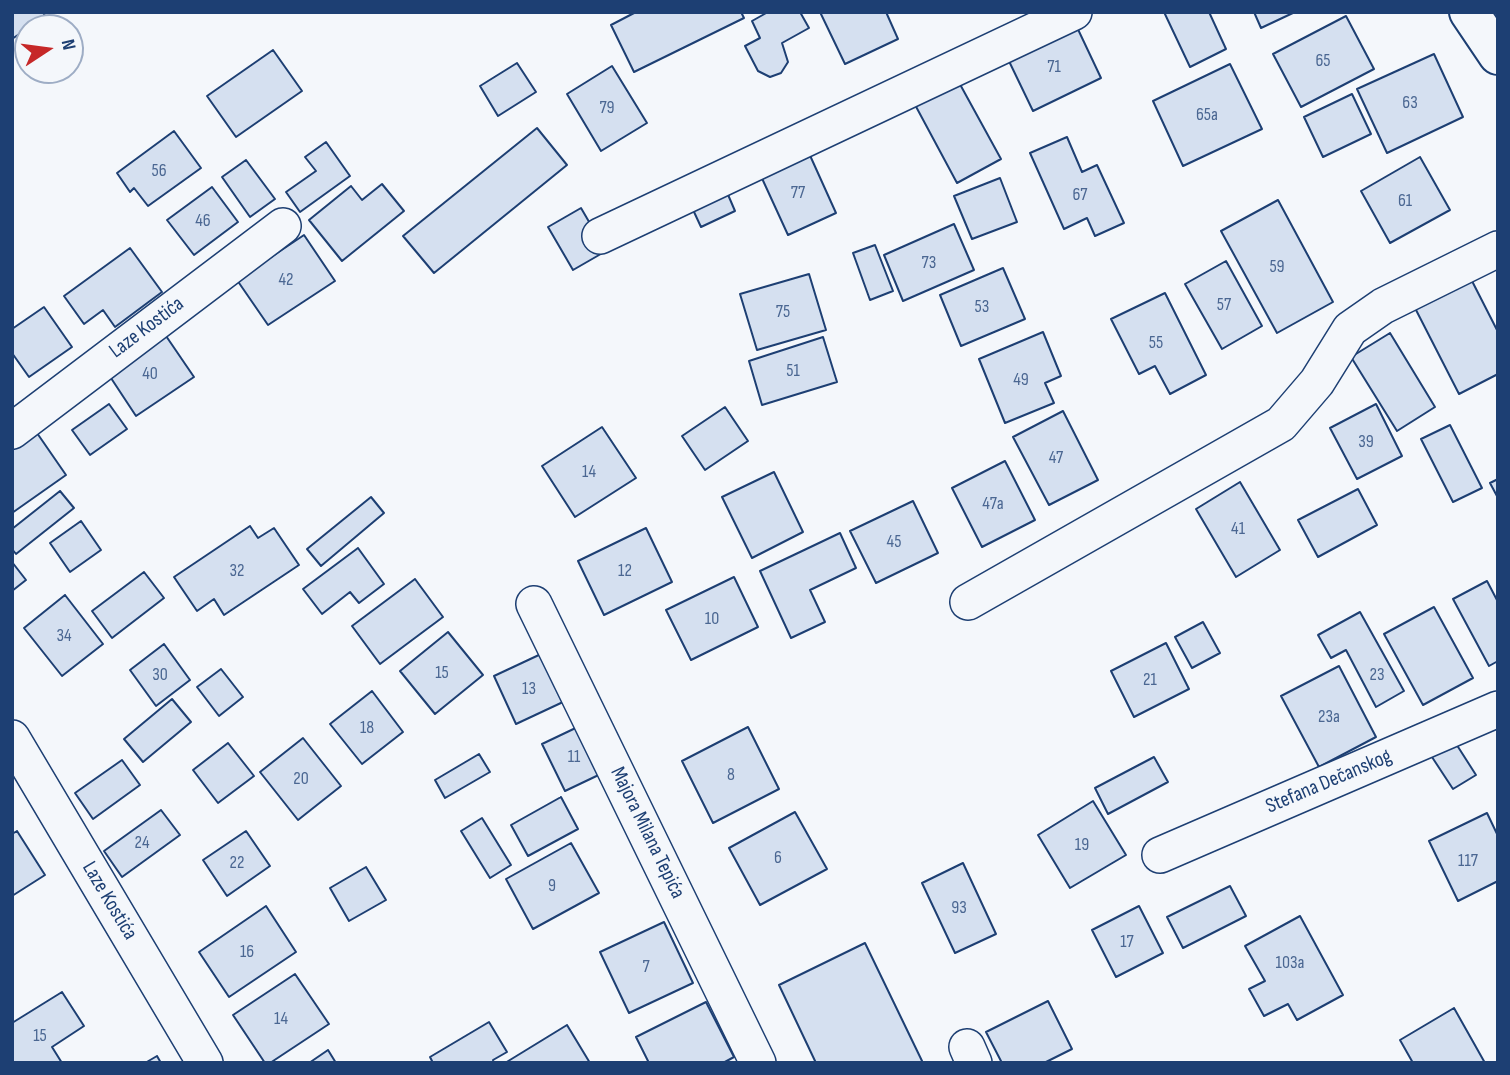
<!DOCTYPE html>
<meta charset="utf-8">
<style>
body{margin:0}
#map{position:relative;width:1510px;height:1075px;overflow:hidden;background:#f4f7fb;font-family:"Sofia Sans Condensed",sans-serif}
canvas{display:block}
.frame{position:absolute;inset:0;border:14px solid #1d3f73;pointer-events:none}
.north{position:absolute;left:14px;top:14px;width:70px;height:70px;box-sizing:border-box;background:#f4f7fb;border:2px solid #9eadc5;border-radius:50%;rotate:77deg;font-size:19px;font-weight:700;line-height:28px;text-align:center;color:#1d3f73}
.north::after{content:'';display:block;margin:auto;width:24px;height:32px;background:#c62828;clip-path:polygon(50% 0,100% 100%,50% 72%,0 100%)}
</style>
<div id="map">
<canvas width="1510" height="1075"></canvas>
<div class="frame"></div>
<div class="north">N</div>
</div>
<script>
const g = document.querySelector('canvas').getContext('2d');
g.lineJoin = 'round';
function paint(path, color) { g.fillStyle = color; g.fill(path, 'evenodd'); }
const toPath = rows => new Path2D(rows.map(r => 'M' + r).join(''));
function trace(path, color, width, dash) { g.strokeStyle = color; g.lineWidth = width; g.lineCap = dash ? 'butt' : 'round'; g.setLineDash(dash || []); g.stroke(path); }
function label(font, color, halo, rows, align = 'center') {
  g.font = font + ' "Sofia Sans Condensed",sans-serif'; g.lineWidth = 5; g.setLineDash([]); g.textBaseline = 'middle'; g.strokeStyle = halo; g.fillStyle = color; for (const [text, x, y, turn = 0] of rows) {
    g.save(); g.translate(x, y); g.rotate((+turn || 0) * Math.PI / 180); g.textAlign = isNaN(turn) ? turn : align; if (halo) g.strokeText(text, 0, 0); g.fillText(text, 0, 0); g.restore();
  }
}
const building = toPath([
 [12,12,43,12,47,20,28,28,12,39,12,12],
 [636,12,741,12,744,18,634,72,611,25,636,12],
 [768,12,800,12,809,28,782,43,788,62,781,73,770,77,758,71,745,46,760,38,752,21,768,12],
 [820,12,886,12,898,39,845,64,820,12],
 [1164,12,1209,12,1226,49,1190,67,1164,12],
 [1254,12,1295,12,1261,28,1254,12],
 [1346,16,1374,69,1301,107,1273,54,1346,16],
 [1075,23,1101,78,1033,111,1007,57,1075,23],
 [273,50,302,91,236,137,207,96,273,50],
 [1434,54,1463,117,1387,153,1357,89,1434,54],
 [517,63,536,92,498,116,480,86,517,63],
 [1230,64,1262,129,1183,166,1153,101,1230,64],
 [612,66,647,123,601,151,567,94,612,66],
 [956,77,1001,159,957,183,913,101,956,77],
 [1352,94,1371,134,1323,157,1304,117,1352,94],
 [537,128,567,165,434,273,403,236,537,128],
 [174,131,201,168,148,206,134,188,130,192,117,173,174,131],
 [1067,137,1082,172,1097,165,1124,223,1095,236,1087,218,1064,229,1030,153,1067,137],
 [326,142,350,176,300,212,286,192,316,171,305,157,326,142],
 [808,151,836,213,788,235,760,174,808,151],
 [1420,157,1450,210,1390,243,1361,191,1420,157],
 [246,160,275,199,250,217,222,177,246,160],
 [1000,178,1017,222,972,239,954,196,1000,178],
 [723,183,735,211,701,227,688,199,723,183],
 [382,184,404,211,342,261,309,220,351,186,362,200,382,184],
 [212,187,238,222,194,255,167,220,212,187],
 [1278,200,1333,302,1277,333,1221,231,1278,200],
 [581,208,606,251,573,270,548,227,581,208],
 [954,224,974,270,903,301,884,255,954,224],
 [304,235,335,281,268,325,237,280,304,235],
 [875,245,893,291,870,300,853,253,875,245],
 [130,248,162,292,115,327,103,310,84,324,64,296,130,248],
 [1226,261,1262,326,1222,349,1185,284,1226,261],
 [1003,268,1025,319,961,346,940,295,1003,268],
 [809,274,826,330,757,350,740,294,809,274],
 [1471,279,1498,332,1498,374,1459,394,1415,308,1471,279],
 [1165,293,1206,375,1170,394,1155,366,1139,374,1111,319,1165,293],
 [44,307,72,347,29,377,12,353,12,329,44,307],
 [1043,332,1061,376,1045,383,1054,403,1005,423,979,359,1043,332],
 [164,333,194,377,136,416,107,372,164,333],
 [1390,333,1435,407,1397,431,1351,357,1390,333],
 [823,337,837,382,762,405,749,361,823,337],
 [109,404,127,429,90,455,72,430,109,404],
 [1376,404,1402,456,1357,479,1330,428,1376,404],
 [725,407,748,441,705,470,682,436,725,407],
 [1063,411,1098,480,1049,505,1013,437,1063,411],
 [1450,425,1482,488,1453,502,1421,439,1450,425],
 [602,427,636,478,575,517,542,466,602,427],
 [37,433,66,475,12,513,12,450,37,433],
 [1005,461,1035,520,982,547,952,488,1005,461],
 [774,472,803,532,752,558,722,497,774,472],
 [1498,479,1498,498,1490,483,1498,479],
 [1240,482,1280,550,1236,577,1196,509,1240,482],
 [1358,489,1377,525,1318,557,1298,520,1358,489],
 [60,491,74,508,16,554,12,549,12,529,60,491],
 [371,497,384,513,321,566,307,549,371,497],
 [913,501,938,553,876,583,850,531,913,501],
 [81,521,101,550,70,572,50,543,81,521],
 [250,526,258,538,274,528,299,565,224,615,214,599,197,611,174,577,250,526],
 [646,528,672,582,604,615,578,561,646,528],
 [840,533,856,568,810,590,825,622,791,638,760,571,840,533],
 [358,548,384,584,359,603,350,592,322,614,303,589,358,548],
 [12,562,26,580,12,591,12,562],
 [144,572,164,598,112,638,92,611,144,572],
 [734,577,758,627,691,660,666,610,734,577],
 [415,579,443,617,380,664,352,626,415,579],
 [1487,581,1498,602,1498,661,1489,666,1453,599,1487,581],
 [65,595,103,644,62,676,24,628,65,595],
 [1434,607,1473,678,1423,705,1384,634,1434,607],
 [1360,612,1404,691,1376,707,1346,650,1331,658,1318,635,1360,612],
 [1203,622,1220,653,1192,668,1175,637,1203,622],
 [448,632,483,675,435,714,400,671,448,632],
 [1166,643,1189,689,1134,717,1111,671,1166,643],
 [164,644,190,680,156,706,130,670,164,644],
 [541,654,563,702,516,724,494,676,541,654],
 [1339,666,1376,737,1319,767,1281,696,1339,666],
 [221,669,243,697,219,716,197,687,221,669],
 [372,691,403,732,362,764,330,724,372,691],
 [172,699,191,722,143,762,124,739,172,699],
 [584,724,607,771,565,791,542,744,584,724],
 [748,727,779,789,713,823,682,761,748,727],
 [303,738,341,786,298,820,260,772,303,738],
 [1453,739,1476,775,1453,789,1430,754,1453,739],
 [228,743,254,776,218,803,193,770,228,743],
 [479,754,490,772,445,798,435,780,479,754],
 [1154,757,1168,782,1108,814,1095,788,1154,757],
 [122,760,140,785,93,819,75,793,122,760],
 [561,797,578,829,528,856,511,825,561,797],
 [1093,801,1126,855,1070,888,1038,835,1093,801],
 [161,810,180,835,122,877,104,851,161,810],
 [795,812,827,869,760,905,729,848,795,812],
 [1487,813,1498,836,1498,881,1458,901,1429,841,1487,813],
 [482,818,511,865,490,878,461,831,482,818],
 [17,831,45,875,12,896,12,834,17,831],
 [246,831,270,866,227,896,203,860,246,831],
 [571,843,599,893,533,929,506,879,571,843],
 [963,863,996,934,955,953,922,883,963,863],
 [366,867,386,900,349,921,330,888,366,867],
 [1230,886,1246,916,1183,948,1167,917,1230,886],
 [266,906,296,952,229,997,199,952,266,906],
 [1139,906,1163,953,1116,977,1092,930,1139,906],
 [1300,916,1343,995,1297,1020,1288,1004,1264,1016,1249,989,1265,981,1245,946,1300,916],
 [664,922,693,983,629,1013,600,952,664,922],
 [865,943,923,1063,816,1063,779,985,865,943],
 [295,974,329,1024,270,1063,265,1063,233,1015,295,974],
 [62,992,84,1026,52,1047,62,1063,12,1063,12,1023,62,992],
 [1048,1001,1072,1049,1044,1063,1002,1063,986,1032,1048,1001],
 [706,1002,734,1057,723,1063,649,1063,636,1037,706,1002],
 [1454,1008,1485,1063,1413,1063,1400,1040,1454,1008],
 [489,1022,507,1052,493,1060,494,1063,433,1063,430,1057,489,1022],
 [567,1025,590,1063,505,1063,567,1025],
 [328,1050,336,1063,309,1063,328,1050],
 [157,1056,161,1063,145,1063,157,1056]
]);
const minor = toPath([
 [600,236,1074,12],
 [12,431,283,226],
 [968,602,1281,424,1317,382,1350,329,1383,306,1498,249],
 [534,604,758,1063],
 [12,738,205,1063],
 [1160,855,1498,709],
 [967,1047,974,1063]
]);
const secondary = toPath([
 [1469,12,1498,55]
]);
const numberNames = [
 ["65",1323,61],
 ["71",1054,67],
 ["63",1410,103],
 ["79",607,108],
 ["65a",1207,115],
 ["56",159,171],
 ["77",798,193],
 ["67",1080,195],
 ["61",1405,201],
 ["46",203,221],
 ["73",929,263],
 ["59",1277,267],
 ["42",286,280],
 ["57",1224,305],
 ["53",982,307],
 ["75",783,312],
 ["55",1156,343],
 ["51",793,371],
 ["40",150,374],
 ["49",1021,380],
 ["39",1366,442],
 ["47",1056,458],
 ["14",589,472],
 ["47a",993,504],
 ["41",1238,529],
 ["45",894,542],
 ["32",237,571],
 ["12",625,571],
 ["10",712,619],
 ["34",64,636],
 ["15",442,673],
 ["30",160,675],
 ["23",1377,675],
 ["21",1150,680],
 ["13",529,689],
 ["23a",1329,717],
 ["18",367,728],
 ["11",574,757],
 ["8",731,775],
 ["20",301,779],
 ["24",142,843],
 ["19",1082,845],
 ["6",778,858],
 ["117",1468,861],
 ["22",237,863],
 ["9",552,886],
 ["93",959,908],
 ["17",1127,942],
 ["16",247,952],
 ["103a",1290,963],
 ["7",646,967],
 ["14",281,1019],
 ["15",40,1036]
];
const streetNames = [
 ["Laze Kostića",147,328,-37],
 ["Stefana Dečanskog",1329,782,-23],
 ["Majora Milana Tepića",647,833,64],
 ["Laze Kostića",109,901,59]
];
paint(building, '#d5e0f0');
trace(building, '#1d3f73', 2);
trace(minor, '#1d3f73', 38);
trace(secondary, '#1d3f73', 42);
trace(minor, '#f4f7fb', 35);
trace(secondary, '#f4f7fb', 38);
label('18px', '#4b6792', null, numberNames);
label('21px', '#1d3f73', '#f4f7fb', streetNames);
</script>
